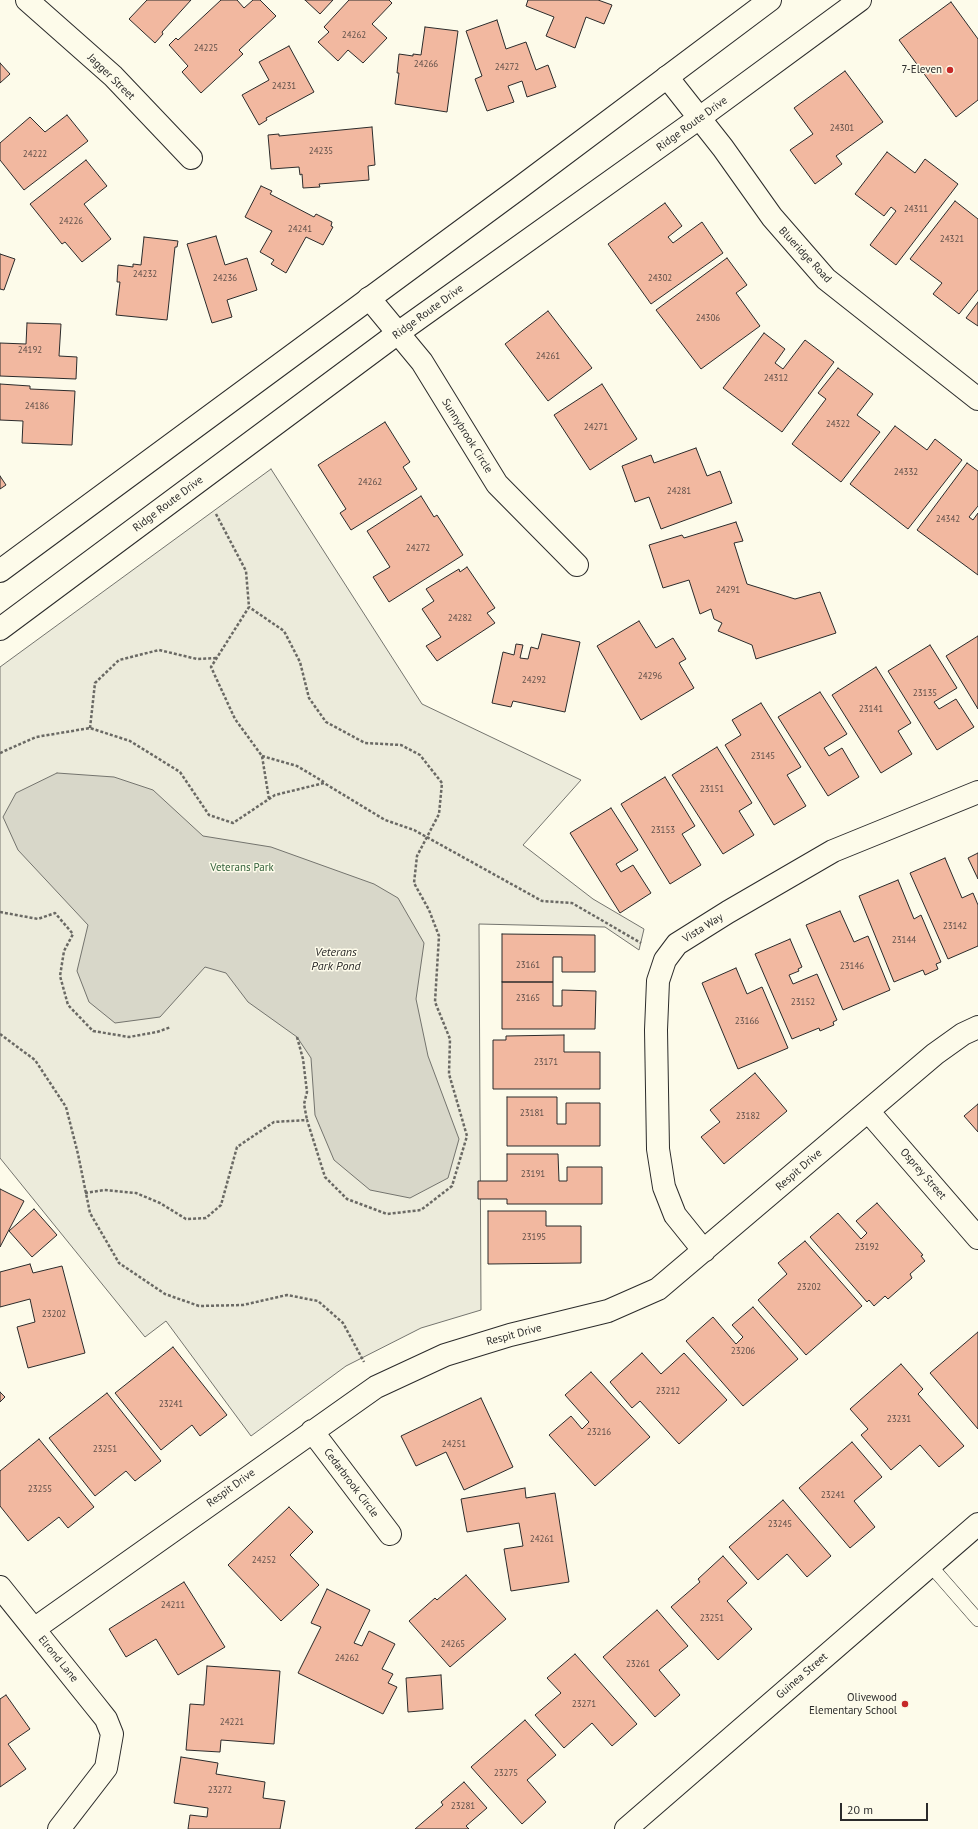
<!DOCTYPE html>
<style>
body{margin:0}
#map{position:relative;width:978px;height:1829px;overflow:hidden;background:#fdfbea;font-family:"PT Sans",sans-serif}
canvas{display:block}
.scale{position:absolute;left:840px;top:1803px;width:88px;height:18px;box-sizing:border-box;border:2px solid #2b2b2b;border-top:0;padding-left:5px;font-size:12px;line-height:14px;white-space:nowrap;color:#2b2b2b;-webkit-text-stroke:3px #fdfbea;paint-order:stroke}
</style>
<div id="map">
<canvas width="978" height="1829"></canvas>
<div class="scale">20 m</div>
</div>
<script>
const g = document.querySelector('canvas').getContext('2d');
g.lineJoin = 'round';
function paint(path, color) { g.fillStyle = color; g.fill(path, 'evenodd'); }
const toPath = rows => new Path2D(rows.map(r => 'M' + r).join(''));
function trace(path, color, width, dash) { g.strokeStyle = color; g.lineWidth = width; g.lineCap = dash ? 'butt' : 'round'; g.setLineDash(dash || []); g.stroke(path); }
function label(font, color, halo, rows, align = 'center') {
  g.font = font + ' "PT Sans",sans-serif'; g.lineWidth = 3; g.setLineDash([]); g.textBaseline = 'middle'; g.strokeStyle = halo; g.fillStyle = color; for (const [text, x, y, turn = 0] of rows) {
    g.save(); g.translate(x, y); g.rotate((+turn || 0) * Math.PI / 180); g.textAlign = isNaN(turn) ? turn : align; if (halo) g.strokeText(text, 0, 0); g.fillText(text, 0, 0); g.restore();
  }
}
const green = toPath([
 [271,469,422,704,581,780,523,845,593,899,644,929,639,950,605,927,479,924,481,1310,421,1328,346,1366,251,1436,166,1321,145,1337,0,1158,0,667,271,469]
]);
const water = toPath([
 [57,773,114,777,153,790,203,836,271,847,374,884,398,898,424,943,416,999,428,1056,459,1139,448,1178,410,1198,370,1190,334,1160,315,1115,311,1058,297,1037,248,1002,226,973,205,967,160,1017,115,1023,89,1002,77,971,88,925,18,850,3,817,16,793,57,773]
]);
const building = toPath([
 [147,0,191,0,162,32,163,34,155,43,129,19,147,0],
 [221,0,237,0,244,8,253,0,260,0,276,16,239,50,243,54,201,93,182,72,188,66,169,45,176,38,178,40,221,0],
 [305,0,333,0,320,14,305,0],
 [349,0,389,0,392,3,372,24,387,38,363,63,348,50,338,61,318,42,329,32,324,27,349,0],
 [528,0,598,0,612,5,604,24,586,17,575,48,546,36,554,17,526,6,528,0],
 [951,2,978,39,978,100,956,117,899,40,951,2],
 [497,20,506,49,526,42,536,70,548,65,556,87,527,97,522,81,508,86,514,102,487,111,475,79,482,76,466,31,497,20],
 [425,27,458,31,447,112,395,104,399,73,397,73,399,54,413,56,413,54,421,55,425,27],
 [289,46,314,92,266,118,267,120,259,125,242,95,269,80,259,62,289,46],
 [0,63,10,74,0,83,0,63],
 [845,71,883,122,836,156,842,164,815,184,790,150,813,134,794,108,845,71],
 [67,115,88,141,24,190,0,160,0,143,30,117,45,132,67,115],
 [372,127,375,165,368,166,369,180,319,184,320,187,303,188,302,174,300,175,299,167,271,169,268,135,279,134,279,136,372,127],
 [887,152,915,173,925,159,958,184,896,265,870,245,896,211,891,207,884,216,855,194,887,152],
 [86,160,107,186,84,204,111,239,82,262,65,242,62,244,30,204,86,160],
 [261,186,272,191,270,194,314,217,316,214,332,222,331,226,333,227,323,245,306,237,286,273,271,264,274,260,260,252,272,231,245,217,261,186],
 [955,201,978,219,978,290,959,314,933,294,942,283,910,259,955,201],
 [665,203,682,226,668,237,673,243,702,222,723,253,651,304,608,244,665,203],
 [216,236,225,265,247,258,257,290,227,300,232,317,212,323,187,244,216,236],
 [144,237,178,241,177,247,175,247,167,320,116,315,120,282,117,282,118,265,133,267,133,264,141,265,144,237],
 [0,254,15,259,4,290,0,289,0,254],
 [727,258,747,285,736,293,760,326,701,369,656,310,727,258],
 [978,302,978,326,966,318,978,302],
 [548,311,592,368,548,401,505,344,548,311],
 [27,323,61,324,59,356,77,357,76,379,0,376,0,343,26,344,27,323],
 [764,333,785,349,775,363,783,369,805,340,834,362,782,432,723,388,764,333],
 [838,368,873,394,857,415,880,432,841,482,792,444,826,399,818,393,838,368],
 [0,384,30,386,30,389,75,391,72,445,22,443,23,421,0,420,0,384],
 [602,384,637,439,590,470,554,415,602,384],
 [385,422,410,462,403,467,417,489,351,530,340,513,346,509,318,465,385,422],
 [895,426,927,450,935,439,962,460,908,529,850,484,895,426],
 [696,448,707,476,720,471,732,503,661,529,649,497,635,502,622,466,651,455,654,463,696,448],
 [967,463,978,471,978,506,969,517,973,520,978,513,978,575,917,530,967,463],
 [0,476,6,485,0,489,0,476],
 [421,496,434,517,437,515,463,555,389,602,373,577,390,567,367,531,421,496],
 [736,522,743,541,734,543,747,584,795,599,820,592,836,633,756,659,752,645,718,631,722,623,714,619,711,609,700,614,689,580,663,588,649,545,682,535,684,538,736,522],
 [467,567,495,608,487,613,495,623,437,661,426,646,441,637,422,609,434,601,426,589,459,569,460,572,467,567],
 [639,621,656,648,673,638,686,659,679,663,694,688,641,720,597,646,639,621],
 [542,634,580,642,565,712,513,701,511,707,492,703,503,652,514,655,516,644,523,645,520,658,528,659,531,647,538,649,542,634],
 [978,636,978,709,946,656,978,636],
 [930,645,957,688,934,702,939,709,956,699,974,727,937,750,888,671,930,645],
 [876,667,911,723,898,731,912,754,881,773,832,695,876,667],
 [820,692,847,734,824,748,829,756,842,748,859,777,828,796,778,717,820,692],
 [761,703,801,767,787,775,806,806,774,825,725,745,741,735,732,720,761,703],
 [717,747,752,803,739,811,754,835,723,854,672,775,717,747],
 [665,777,695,826,682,834,701,865,670,884,621,804,665,777],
 [611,808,638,850,616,864,621,872,633,865,651,893,620,913,570,833,611,808],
 [978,853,978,879,968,858,978,853],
 [945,858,962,898,973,893,978,905,978,946,948,959,910,873,945,858],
 [898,880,914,919,921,915,941,962,936,964,938,969,925,975,923,970,894,982,859,896,898,880],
 [840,911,854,942,868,936,890,990,843,1010,806,925,840,911],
 [502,934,595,935,595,972,562,972,562,957,553,957,553,982,502,982,502,934],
 [790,939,802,967,798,969,799,971,789,975,793,984,817,974,837,1020,833,1022,834,1025,820,1031,819,1028,792,1039,755,954,790,939],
 [736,968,747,994,762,987,788,1048,738,1069,702,983,736,968],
 [502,982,553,982,553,1006,562,1006,562,990,596,991,595,1029,502,1029,502,982],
 [564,1035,564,1052,600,1052,600,1089,493,1089,493,1040,506,1040,506,1036,564,1035],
 [755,1073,787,1111,724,1164,701,1137,720,1122,710,1110,755,1073],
 [507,1097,557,1097,557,1124,566,1124,566,1103,600,1103,600,1146,507,1146,507,1097],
 [978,1104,978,1132,964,1116,978,1104],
 [507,1154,558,1154,559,1181,567,1181,567,1167,602,1167,602,1204,507,1204,507,1199,478,1199,478,1181,507,1181,507,1154],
 [0,1189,24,1201,0,1247,0,1189],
 [877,1203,923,1255,921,1256,925,1261,910,1274,912,1278,888,1299,885,1296,874,1306,869,1300,867,1302,810,1237,838,1213,861,1239,867,1233,856,1221,877,1203],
 [34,1209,57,1235,32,1257,9,1231,34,1209],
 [488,1211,546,1211,546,1226,581,1226,581,1263,488,1264,488,1211],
 [805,1241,862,1306,806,1355,758,1300,787,1274,778,1263,805,1241],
 [30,1264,33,1273,62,1266,85,1353,28,1368,17,1327,35,1322,30,1299,0,1307,0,1272,30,1264],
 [753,1307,798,1359,743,1406,686,1341,713,1317,736,1344,743,1337,732,1325,753,1307],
 [978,1332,978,1429,930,1373,978,1332],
 [173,1347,227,1415,200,1436,192,1425,161,1450,115,1393,173,1347],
 [642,1353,661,1374,684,1353,727,1400,679,1444,640,1401,632,1408,610,1382,642,1353],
 [901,1364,923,1389,918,1394,964,1446,939,1467,920,1445,891,1470,861,1435,868,1429,850,1409,901,1364],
 [591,1372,650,1437,595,1486,549,1435,571,1416,582,1429,589,1422,565,1395,591,1372],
 [0,1392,5,1397,0,1402,0,1392],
 [107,1393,161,1461,135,1481,126,1471,95,1496,49,1438,107,1393],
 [481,1398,513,1467,464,1490,446,1452,416,1466,401,1436,481,1398],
 [39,1439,94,1507,68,1528,59,1517,28,1541,0,1506,0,1471,39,1439],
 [852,1442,882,1477,854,1501,875,1527,850,1548,799,1488,852,1442],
 [525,1488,526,1498,555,1493,569,1582,511,1591,504,1549,523,1546,519,1523,467,1532,461,1499,525,1488],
 [783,1500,831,1556,807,1577,787,1554,758,1580,729,1547,783,1500],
 [289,1507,313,1532,290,1555,319,1585,281,1621,228,1565,289,1507],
 [723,1556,747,1583,727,1601,752,1629,718,1660,671,1607,700,1582,698,1579,723,1556],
 [466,1575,506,1619,450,1667,409,1621,435,1598,437,1600,466,1575],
 [184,1582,225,1647,178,1675,156,1639,126,1657,109,1629,184,1582],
 [327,1589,370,1610,354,1643,362,1646,369,1631,395,1644,382,1669,393,1674,388,1683,397,1687,383,1714,298,1673,321,1627,311,1623,327,1589],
 [657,1610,688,1646,659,1670,680,1695,655,1717,603,1657,657,1610],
 [575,1654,637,1724,612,1746,592,1723,564,1748,535,1715,561,1693,547,1678,575,1654],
 [207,1666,280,1671,274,1744,221,1740,220,1752,186,1750,190,1704,204,1705,207,1666],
 [441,1675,443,1709,408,1712,406,1678,441,1675],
 [6,1695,30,1729,8,1744,26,1769,0,1787,0,1699,6,1695],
 [525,1720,556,1755,527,1780,546,1802,522,1824,471,1767,525,1720],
 [181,1757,218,1763,216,1774,265,1782,263,1798,285,1801,280,1829,188,1829,190,1815,207,1817,208,1808,174,1803,181,1757],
 [464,1782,487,1808,466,1826,469,1829,415,1829,443,1805,441,1802,464,1782]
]);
const path = toPath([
 [216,514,246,571,249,607,211,667,235,719,262,756,269,799],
 [90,728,95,683,119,660,159,650,197,659,216,658],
 [0,753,36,737,90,728,130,741,180,772,209,815,233,823,275,795,324,783,385,820,414,830,542,901,572,903,641,943],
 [262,756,297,766,324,782],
 [0,912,38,919,55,913,73,934,64,951,60,976,68,1005,93,1031,129,1037,157,1032,171,1027],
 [0,1034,35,1060,66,1107,78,1154,90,1213,119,1263,165,1294,199,1306,243,1305,287,1295,318,1301,343,1323,364,1362],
 [297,1037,303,1059,307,1092,304,1104,307,1120],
 [85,1193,104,1190,136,1193,160,1203,186,1219,206,1218,221,1205,237,1147,274,1122,307,1120,325,1177,347,1199,387,1214,421,1210,452,1186,467,1136,449,1074,450,1039,435,1002,439,936,429,910,414,883,417,856,439,814,442,783,420,755,401,745,365,743,326,722,309,698,300,662,284,631,249,607]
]);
const service = toPath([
 [930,1565,978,1620]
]);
const minor = toPath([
 [27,0,113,76,191,158],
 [667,77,723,148,772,217,826,279,978,399],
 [369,298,422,362,497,484,577,565],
 [868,1111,978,1238],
 [704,1251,675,1215,664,1187,658,1149,656,1030,658,981,665,960,677,944,728,912,833,851,978,792],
 [312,1431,390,1534],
 [0,1587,94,1704,106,1719,112,1734,106,1768,59,1829],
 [34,1629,376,1387,445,1355,510,1335,608,1311,658,1289,935,1054,963,1034,978,1027],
 [626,1829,978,1524]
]);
const secondary = toPath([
 [0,571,518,189,770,0],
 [0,629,398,333,698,119,860,0]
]);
const markers = [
 [950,70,4,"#c62828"],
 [905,1704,4,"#c62828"]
];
const numberNames = [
 ["24262",354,35],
 ["24225",206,48],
 ["24266",426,64],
 ["24272",507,67],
 ["24231",284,86],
 ["24301",842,128],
 ["24235",321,151],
 ["24222",35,154],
 ["24311",916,209],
 ["24226",71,221],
 ["24241",300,229],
 ["24321",952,239],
 ["24232",145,274],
 ["24236",225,278],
 ["24302",660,278],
 ["24306",708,318],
 ["24192",30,350],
 ["24261",548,356],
 ["24312",776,378],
 ["24186",37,406],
 ["24322",838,424],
 ["24271",596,427],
 ["24332",906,472],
 ["24262",370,482],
 ["24281",679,491],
 ["24342",948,519],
 ["24272",418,548],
 ["24291",728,590],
 ["24282",460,618],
 ["24296",650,676],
 ["24292",534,680],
 ["23135",925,693],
 ["23141",871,709],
 ["23145",763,756],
 ["23151",712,789],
 ["23153",663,830],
 ["23142",955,926],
 ["23144",904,940],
 ["23161",528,965],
 ["23146",852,966],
 ["23165",528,998],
 ["23152",803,1002],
 ["23166",747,1021],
 ["23171",546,1062],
 ["23181",532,1113],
 ["23182",748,1116],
 ["23191",533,1174],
 ["23195",534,1237],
 ["23192",867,1247],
 ["23202",809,1287],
 ["23202",54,1314],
 ["23206",743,1351],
 ["23212",668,1391],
 ["23241",171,1404],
 ["23231",899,1419],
 ["23216",599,1432],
 ["24251",454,1444],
 ["23251",105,1449],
 ["23255",40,1489],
 ["23241",833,1495],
 ["23245",780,1524],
 ["24261",542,1539],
 ["24252",264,1560],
 ["24211",173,1605],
 ["23251",712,1618],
 ["24265",453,1644],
 ["24262",347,1658],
 ["23261",638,1664],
 ["23271",584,1704],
 ["24221",232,1722],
 ["23275",506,1773],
 ["23272",220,1790],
 ["23281",463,1806]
];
const poiNames = [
 ["7-Eleven",942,70],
 ["Olivewood",897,1698],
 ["Elementary School",897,1711]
];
const streetNames = [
 ["Jagger Street",111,77,44],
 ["Ridge Route Drive",692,124,-36],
 ["Blueridge Road",805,255,47],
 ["Ridge Route Drive",428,312,-36],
 ["Sunnybrook Circle",467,436,58],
 ["Ridge Route Drive",168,504,-37],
 ["Vista Way",703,928,-32],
 ["Respit Drive",799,1170,-41],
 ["Osprey Street",923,1174,49],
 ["Respit Drive",514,1335,-15],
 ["Cedarbrook Circle",351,1483,53],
 ["Respit Drive",231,1488,-36],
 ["Elrond Lane",58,1659,51],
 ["Guinea Street",802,1676,-41]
];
const parkNames = [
 ["Veterans Park",242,868]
];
const waterNames = [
 ["Veterans",336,953],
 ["Park Pond",336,967]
];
paint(green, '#ecebdb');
trace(green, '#74746e', 1);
paint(water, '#d8d7c9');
trace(water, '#74746e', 1);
paint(building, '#f2b8a0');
trace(building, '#2b2b2b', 1);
trace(service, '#2b2b2b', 14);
trace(minor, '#2b2b2b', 24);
trace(secondary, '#2b2b2b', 24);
trace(path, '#6a6964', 2.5, [3, 2]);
trace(service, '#fdfbea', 13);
trace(minor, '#fdfbea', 22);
trace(secondary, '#fdfbea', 22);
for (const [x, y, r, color] of markers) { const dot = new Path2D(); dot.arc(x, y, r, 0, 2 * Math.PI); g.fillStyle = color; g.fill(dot); trace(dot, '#fdfbea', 1.5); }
label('9px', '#5d4e48', null, numberNames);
label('11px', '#2b2b2b', '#fdfbea', poiNames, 'right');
label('11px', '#2b2b2b', '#fdfbea', streetNames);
label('11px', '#34623c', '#fdfbea', parkNames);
label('italic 12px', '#2b2b2b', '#fdfbea', waterNames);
</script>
